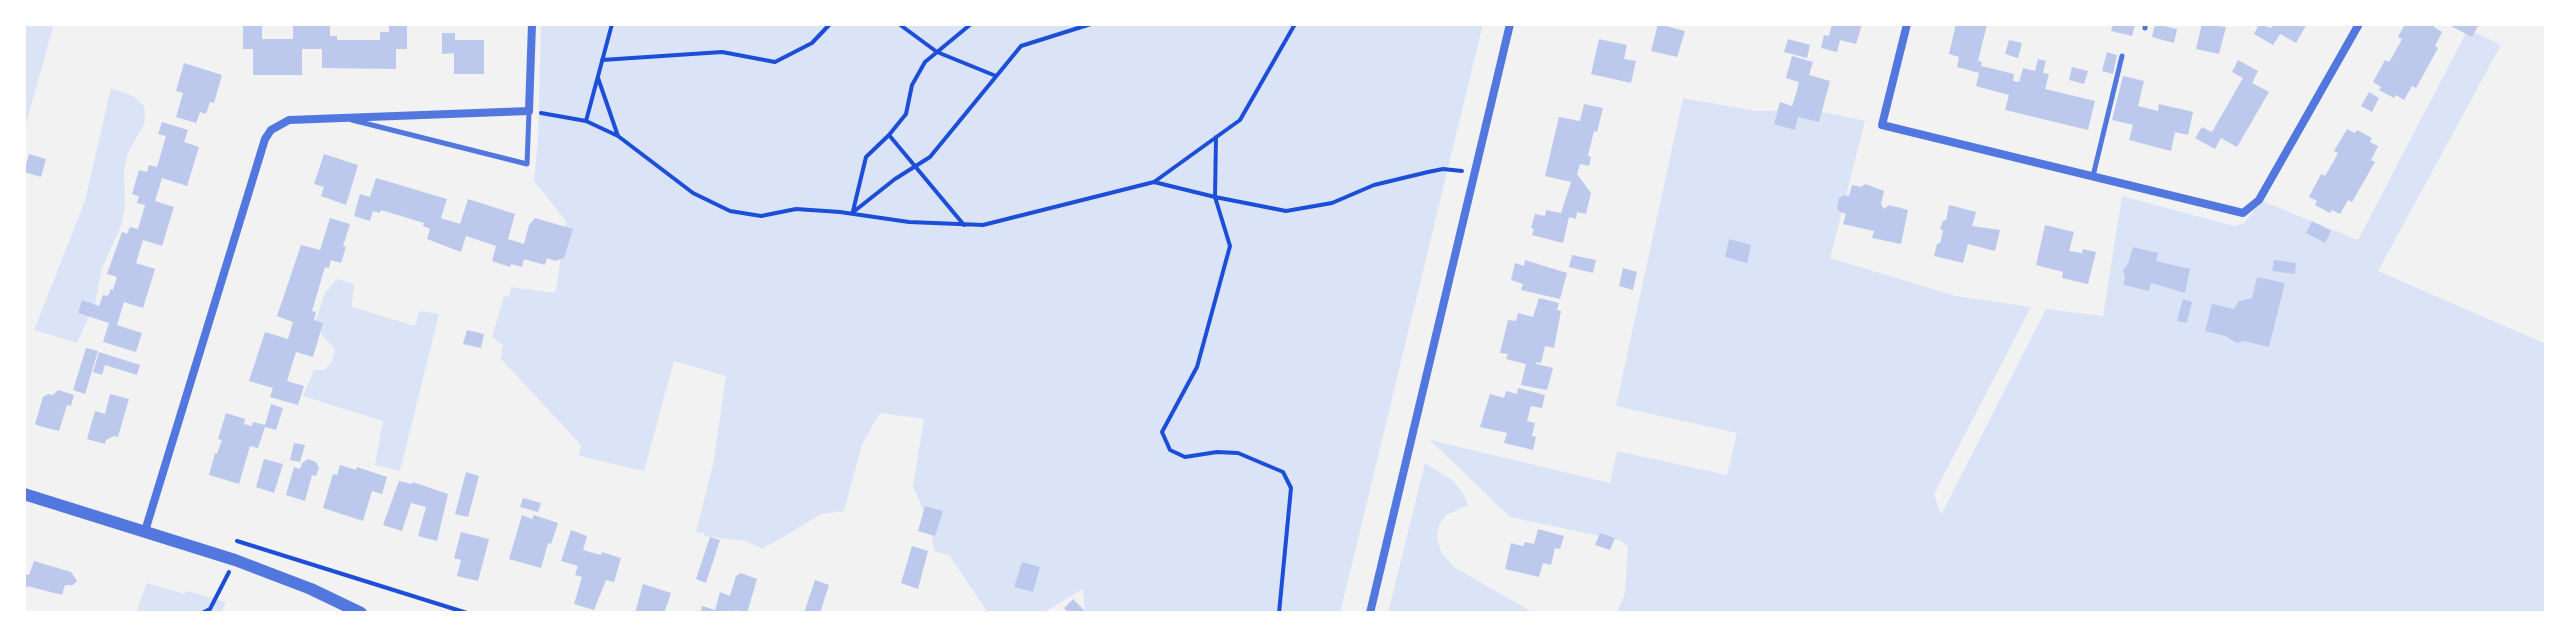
<!DOCTYPE html>
<style>
body{margin:0}
#map{position:relative;width:2570px;height:637px;overflow:hidden;background:#f2f2f2;font-family:"Open Sans",sans-serif}
canvas{display:block}
.frame{position:absolute;inset:0;border:26px solid #fff;pointer-events:none}
</style>
<div id="map">
<canvas width="2570" height="637"></canvas>
<div class="frame"></div>
</div>
<script>
const g = document.querySelector('canvas').getContext('2d');
g.lineJoin = 'round';
function paint(path, color) { g.fillStyle = color; g.fill(path, 'evenodd'); }
const toPath = rows => new Path2D(rows.map(r => 'M' + r).join(''));
function trace(path, color, width, dash) { g.strokeStyle = color; g.lineWidth = width; g.lineCap = dash ? 'butt' : 'round'; g.setLineDash(dash || []); g.stroke(path); }
const green = toPath([
 [24,24,54,24,24,131],
 [541,24,1483,24,1340,613,1085,613,1083,589,1043,613,988,613,949,555,934,551,931,529,913,486,924,419,880,413,862,444,844,511,821,514,770,545,766,545,764,549,745,541,704,536,704,533,696,532,713,465,726,376,674,361,644,471,579,456,581,445,501,359,503,345,492,337,504,296,510,297,511,287,554,293,556,290,566,221,534,181,538,141],
 [2468,29,2501,45,2378,271,2546,344,2546,613,1617,613,1625,593,1628,546,1619,540,1510,517,1430,440,1610,483,1617,451,1727,475,1737,433,1616,406,1683,98,1755,111,1814,110,1865,121,1830,258,1956,296,2031,307,1934,494,1941,515,2046,309,2103,316,2122,196,2234,226,2244,223,2262,201,2358,240],
 [111,88,133,96,144,106,145,117,144,124,127,155,124,170,125,207,121,226,102,268,95,303,77,343,34,330,85,201],
 [337,279,354,284,352,307,415,326,419,311,439,314,400,471,375,465,383,421,303,396,314,370,324,370,332,362,335,349,314,326,325,293],
 [1425,463,1452,480,1463,493,1468,505,1446,515,1439,525,1437,538,1441,552,1454,567,1534,613,1388,613],
 [147,583,184,594,188,591,226,602,221,613,136,613]
]);
const building = toPath([
 [243,24,262,24,262,39,293,39,293,24,330,24,330,36,337,36,337,40,380,40,380,32,389,32,389,24,407,24,407,49,396,49,396,69,322,68,322,49,302,49,302,75,253,75,253,49,243,49],
 [1658,24,1685,31,1677,57,1651,51],
 [1832,24,1862,24,1856,44,1840,40,1837,52,1821,48,1824,35,1829,36],
 [1956,24,1987,24,1978,61,1982,62,1981,66,2014,74,2013,81,2019,82,2023,68,2035,71,2038,59,2046,61,2043,73,2049,74,2045,89,2095,101,2088,130,2005,110,2009,95,1976,86,1979,73,1957,67,1959,57,1949,54],
 [2113,24,2135,24,2132,36,2111,31],
 [2155,24,2177,29,2174,43,2152,37],
 [2202,24,2226,27,2219,54,2196,49],
 [2259,24,2271,28,2273,24,2307,24,2296,43,2280,34,2273,45,2254,34],
 [2405,24,2436,24,2434,27,2442,32,2435,46,2438,48,2416,88,2412,86,2404,100,2396,95,2394,98,2379,90,2381,87,2373,82,2385,60,2389,62,2396,50,2402,39,2398,37],
 [2447,24,2479,24,2472,37],
 [442,33,455,33,455,40,484,40,484,74,454,74,454,53,442,54],
 [1599,39,1627,45,1624,59,1636,61,1631,83,1591,74],
 [1788,39,1810,45,1807,58,1784,52],
 [2009,40,2022,43,2018,58,2005,54],
 [2107,52,2117,55,2113,74,2102,71],
 [1792,56,1813,62,1809,75,1830,81,1819,122,1798,117,1795,130,1774,124,1780,102,1792,106,1796,94,1799,82,1786,78],
 [2238,60,2258,71,2252,83,2269,92,2237,147,2221,138,2215,149,2195,138,2202,127,2212,132,2243,78,2232,72],
 [184,63,222,75,214,103,210,102,206,114,200,112,196,123,176,117,183,93,176,91],
 [2072,67,2088,71,2084,84,2069,80],
 [2123,76,2144,81,2138,106,2158,111,2159,104,2193,112,2188,135,2175,132,2171,151,2129,140,2133,125,2112,120],
 [2369,92,2379,98,2372,112,2361,106],
 [1584,104,1603,108,1597,132,1594,131,1588,156,1591,157,1589,166,1580,164,1577,174,1591,193,1586,214,1577,212,1576,219,1569,217,1563,243,1532,235,1534,229,1531,228,1535,214,1545,216,1546,210,1561,213,1571,182,1545,176,1559,117,1580,121],
 [162,122,188,130,184,142,199,147,187,186,162,178,155,201,174,207,162,246,143,240,136,263,155,269,143,308,124,302,117,325,142,333,136,352,103,342,109,323,78,313,82,300,99,306,103,295,108,296,111,289,113,290,117,277,107,274,122,232,127,234,130,227,138,229,145,205,137,203,139,196,132,194,139,170,147,172,149,165,157,167,166,136,158,134],
 [2347,129,2355,133,2357,130,2372,138,2370,142,2378,146,2371,160,2375,162,2352,202,2348,200,2340,214,2332,210,2330,213,2315,205,2317,201,2309,197,2321,174,2325,176,2332,164,2338,153,2334,151],
 [29,154,46,159,41,177,24,172],
 [324,154,358,165,346,205,321,196,324,187,314,184],
 [376,178,447,199,441,218,460,224,468,199,515,214,508,239,524,244,529,225,535,218,573,229,564,258,555,261,547,258,545,265,524,259,522,267,511,264,510,267,492,261,496,246,466,236,461,252,427,239,430,229,423,226,424,223,381,210,380,213,373,211,370,221,354,216,360,194,370,197],
 [1865,184,1884,191,1881,204,1884,209,1889,205,1908,210,1901,244,1872,238,1874,231,1843,224,1846,214,1840,212,1837,208,1839,198,1844,195,1849,196,1852,185,1861,187],
 [1949,205,1976,212,1972,226,2000,230,1995,251,1968,244,1963,263,1934,256,1937,244,1940,243,1943,231,1940,229,1943,221,1946,220],
 [330,218,350,224,343,246,346,247,341,263,331,260,329,268,325,267,312,311,316,312,314,320,323,323,313,357,296,352,287,381,304,386,298,405,270,397,273,388,249,381,265,332,288,339,293,322,277,316,301,245,320,250],
 [2312,221,2331,231,2325,243,2306,233],
 [2045,225,2074,232,2069,251,2082,253,2083,249,2096,252,2088,284,2062,278,2063,272,2036,265],
 [1729,239,1751,245,1747,263,1725,257],
 [2133,247,2158,253,2156,261,2190,269,2185,293,2151,283,2149,291,2123,285,2125,278,2123,270,2128,264],
 [1572,255,1596,260,1593,273,1569,267],
 [1525,260,1567,273,1560,299,1521,290,1523,284,1511,280,1515,263,1524,266],
 [2274,260,2296,263,2295,274,2272,271],
 [1623,268,1637,272,1633,290,1619,286],
 [2257,277,2285,283,2269,347,2244,341,2237,343,2225,336,2205,331,2212,304,2234,309,2239,301,2252,298],
 [1539,298,1559,303,1557,310,1561,311,1554,348,1545,346,1541,363,1537,362,1536,364,1553,368,1547,390,1521,385,1526,364,1506,359,1508,354,1500,353,1508,320,1516,321,1518,313,1533,317],
 [2183,299,2192,302,2187,323,2177,321],
 [467,330,484,334,481,348,463,344],
 [86,348,98,351,85,394,73,390],
 [99,352,140,365,137,375,105,365,102,375,93,372],
 [1518,388,1545,395,1542,408,1531,406,1527,421,1535,423,1532,436,1536,437,1533,450,1504,443,1507,433,1480,427,1490,394,1504,398,1506,391,1517,394],
 [58,390,74,395,71,406,67,405,59,431,39,426,35,424,43,397,48,394,53,395],
 [110,394,129,399,118,437,114,436,106,440,105,444,87,439,95,411,105,414],
 [271,404,283,408,276,430,265,427,258,448,250,446,239,484,209,475,215,453,217,454,222,440,218,439,226,413,245,419,244,424,252,426,253,422,265,425],
 [294,443,305,445,300,462,290,460],
 [264,459,283,464,274,493,256,487],
 [308,459,316,462,319,468,316,476,312,475,305,501,286,495,294,467,300,469,302,463],
 [340,465,356,470,357,467,387,477,382,494,372,491,363,521,323,508,333,474,337,475],
 [466,472,479,476,468,517,455,514],
 [399,481,412,484,413,482,448,494,437,541,418,536,426,507,411,503,402,531,383,525],
 [523,498,541,503,538,512,520,507],
 [925,506,943,511,935,536,918,531],
 [522,515,532,519,534,515,558,523,551,544,548,543,541,568,509,559],
 [1538,529,1564,536,1560,549,1555,548,1551,565,1543,563,1539,577,1505,569,1511,543,1523,546,1525,542,1534,544],
 [571,530,587,536,583,550,601,555,602,552,621,558,614,582,606,580,594,610,574,604,582,577,575,575,578,566,561,561],
 [461,532,489,539,478,581,457,576,461,560,454,558],
 [1600,533,1615,538,1610,550,1595,545],
 [710,537,720,540,706,583,696,579],
 [912,546,928,551,918,589,901,583],
 [34,561,71,572,77,581,73,585,65,585,62,595,27,586,24,592,24,574,29,575],
 [1022,562,1040,567,1033,592,1014,587],
 [741,573,757,579,747,613,735,610,734,613,700,613,702,606,715,610,720,592,730,596,736,576],
 [815,580,829,585,820,613,804,613],
 [643,584,671,593,664,613,635,613],
 [1073,599,1087,613,1068,613,1064,608]
]);
const path = toPath([
 [899,24,937,52,996,76],
 [602,60,722,52,775,62,812,43,830,24],
 [598,78,618,136],
 [541,113,586,121,612,24],
 [586,121,618,136,693,193,730,211,761,216,796,209,840,212,909,222,983,225,1154,182,1240,120,1295,24],
 [889,135,964,225],
 [1216,137,1215,197,1230,246,1197,367,1162,432,1170,450,1185,457,1217,452,1238,453,1283,472,1291,488,1279,613],
 [1154,182,1215,197,1286,211,1332,203,1374,185,1428,172,1443,169,1462,171],
 [853,211,866,157,889,135,906,114,912,85,925,62,971,24],
 [852,213,895,179,930,157,1021,46,1091,24],
 [237,541,467,613],
 [202,613,210,609,229,572]
]);
const service = toPath([
 [2145,28,2145,24],
 [352,120,527,164,529,112],
 [2093,176,2122,56]
]);
const minor = toPath([
 [1907,24,1882,125,2243,213,2259,200,2359,24],
 [145,531,265,139,271,130,289,120,529,111,532,24],
 [1370,613,1510,24]
]);
const tertiary = toPath([
 [24,494,235,560,311,589,361,613]
]);
paint(green, '#dbe4f7');
paint(building, '#bdc9ec');
trace(path, '#1d4ed8', 4);
trace(service, '#5277de', 5);
trace(minor, '#5277de', 8);
trace(tertiary, '#5277de', 12);
</script>
